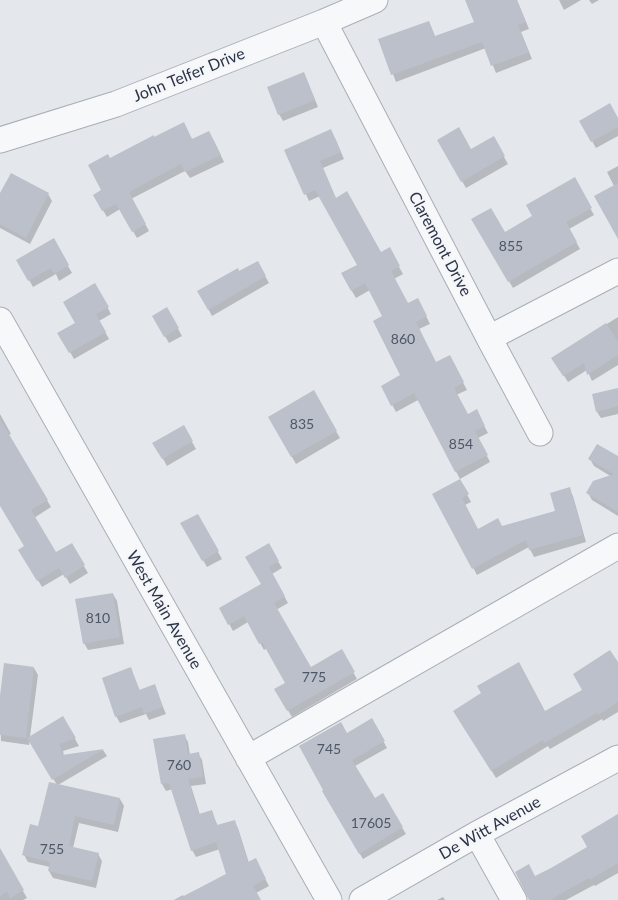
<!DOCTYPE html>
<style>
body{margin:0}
canvas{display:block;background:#e4e7ec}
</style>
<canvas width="618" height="900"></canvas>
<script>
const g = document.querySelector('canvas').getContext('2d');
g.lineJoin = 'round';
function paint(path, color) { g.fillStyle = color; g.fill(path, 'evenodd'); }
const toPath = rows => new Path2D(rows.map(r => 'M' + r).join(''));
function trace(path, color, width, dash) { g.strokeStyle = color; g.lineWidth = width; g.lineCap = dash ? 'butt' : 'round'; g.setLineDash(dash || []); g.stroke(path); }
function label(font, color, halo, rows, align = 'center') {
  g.font = font + ' Lato,sans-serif'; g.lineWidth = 4.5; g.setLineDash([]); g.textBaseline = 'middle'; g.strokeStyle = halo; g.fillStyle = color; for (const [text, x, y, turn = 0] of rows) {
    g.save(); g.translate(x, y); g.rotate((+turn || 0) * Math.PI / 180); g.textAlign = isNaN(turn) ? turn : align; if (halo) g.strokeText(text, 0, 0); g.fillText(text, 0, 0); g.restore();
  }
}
const shadow = toPath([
 [474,0,517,0,529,29,521,32,532,59,496,73,486,48,396,82,380,40,429,22,435,37,475,23],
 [559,0,581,0,564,10],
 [589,0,599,0,592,4],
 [307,80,318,107,283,121,279,114],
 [618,120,618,136,596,148,581,122],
 [335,138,344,159,323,168,336,199,380,253,389,249,403,274,394,279,408,304,421,306,430,324,419,329,436,364,449,356,467,390,456,395,468,416,476,411,488,433,478,438,490,462,460,479,418,400,396,412,382,386,402,376,384,316,370,290,356,298,342,274,358,265,320,196,309,201,286,150],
 [493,138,508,164,466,188,439,141,471,151],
 [213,139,224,162,190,178,185,171,131,199,149,231,137,238,120,209,107,217,94,195,103,190,110,160,192,141],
 [618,166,618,226,614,186,607,172],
 [574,179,594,215,569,229,580,249,513,288,473,220,505,233,533,216],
 [48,194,52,201,30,244,0,228,0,196],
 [53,240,72,273,59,281,56,274,33,287,18,260],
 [257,262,269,283,212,316,199,292],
 [95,285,111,314,99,321,109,339,74,359,59,333,77,323],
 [167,309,182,336,169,343,153,316],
 [618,317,618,365,592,381,587,370,568,382,553,358],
 [618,389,618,414,601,418,597,412],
 [313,392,340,438,296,464,269,417],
 [0,414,11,434,8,435,51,507,34,518,56,554,71,544,88,573,70,584,64,574,42,587,20,550,26,546,0,503],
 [183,426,196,449,167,466,154,443],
 [618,457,618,516,592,500,588,493,612,477,594,466,590,459],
 [460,481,471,502,465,505,478,530,502,527,556,511,569,489,573,496,586,542,534,557,529,547,477,575,434,494],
 [197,515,222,559,207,567,182,524],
 [268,545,282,568,272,574,288,603,276,610,311,668,341,651,357,679,292,717,276,690,287,683,267,648,264,650,248,622,233,631,221,609,262,585],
 [113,594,117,601,124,644,88,650,84,643],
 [618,665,618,712,603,721,602,719,550,749,548,746,496,778,455,711,544,713,584,690],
 [34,668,38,675,30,737,63,718,79,746,63,751,64,756,103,750,107,756,58,785,120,799,124,806,118,832,79,823,73,848,98,854,102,861,96,888,53,878,49,871,50,867,28,862,24,855,39,828,57,785,30,740,29,745,1,741,0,707],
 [134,676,140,691,154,686,166,714,149,720,146,714,120,723,116,716],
 [372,720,387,748,355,766,375,799,382,795,406,834,363,859,323,791,346,735],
 [184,735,188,742,190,755,198,753,202,760,206,784,191,786,200,815,211,812,218,826,234,821,238,828,249,863,259,867,269,886,256,893,260,900,174,900,183,895,184,897,227,874,220,849,196,857,192,850,173,789,166,791,162,784],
 [618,814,618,873,595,886,594,885,566,900,531,900,535,878,589,847,583,837],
 [4,858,27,898,23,900,0,900,0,860],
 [443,897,445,900,437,900]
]);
const building = toPath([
 [465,0,517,0,526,22,518,25,529,52,491,66,482,42,391,75,378,39,429,21,435,36,474,22],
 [304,72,315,100,278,115,267,87],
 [610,103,618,118,618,127,591,142,579,121],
 [184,122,192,139,209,131,221,155,185,172,181,164,129,192,146,224,132,232,116,204,102,211,93,195,101,190,88,165,108,154,110,158,154,135,154,137],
 [459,127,471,149,494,136,505,156,461,182,437,140],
 [331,129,341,152,320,161,336,198,347,191,381,252,390,247,400,266,391,271,408,303,418,298,427,316,416,322,436,362,450,355,464,382,454,388,468,414,477,409,485,426,475,431,488,455,455,472,414,393,391,406,381,386,400,375,373,321,382,316,365,283,351,291,341,273,357,265,315,190,304,195,284,150],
 [11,173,49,193,26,238,0,224,0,193],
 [575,177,592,208,566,222,577,242,508,282,471,219,491,208,505,232,532,216,526,205],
 [618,183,618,239,594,196],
 [54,238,69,265,54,274,51,268,28,281,16,260],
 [258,261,266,276,208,310,197,291,238,268,239,271],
 [95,283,109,307,96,314,106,332,69,353,57,333,75,323,63,302],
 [167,307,179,328,164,337,152,316],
 [606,323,618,342,618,355,587,375,584,363,563,376,551,358],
 [618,388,618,406,596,412,592,394],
 [314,390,337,431,291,457,268,417],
 [0,419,48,500,31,510,56,552,72,543,85,565,65,578,59,568,37,581,18,550,24,546,0,506],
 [184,425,193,441,162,459,152,443],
 [597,444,618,456,618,512,586,493,593,481,614,474,588,459],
 [460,479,469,494,462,498,478,529,498,518,502,526,555,511,550,493,570,487,583,535,529,550,526,540,472,569,432,494],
 [198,514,219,551,202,561,180,523],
 [269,543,279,561,269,567,285,596,274,603,311,667,342,649,355,672,287,711,274,689,285,683,262,642,259,644,244,616,228,625,219,608,261,584,245,557],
 [113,593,120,637,83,644,75,599],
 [610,650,618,662,618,702,598,715,597,713,544,743,543,740,491,771,453,711,481,693,477,686,519,662,545,711,582,690,573,674],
 [4,663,34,667,26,738,0,735,0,696],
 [131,667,139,690,155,684,163,707,144,714,142,707,115,717,102,678],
 [63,716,76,738,60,744,62,755,104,749,52,780,27,738],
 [372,718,385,741,352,760,375,798,383,793,403,827,359,854,322,791,323,790,299,746,341,722,347,733],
 [185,734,188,754,199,752,203,777,188,779,199,814,212,810,217,825,235,820,248,862,256,858,266,879,253,886,261,900,176,900,226,874,216,842,191,851,169,783,161,784,153,739],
 [49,782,120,798,114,825,75,816,69,846,99,853,92,881,48,871,50,862,22,855,30,824,38,826],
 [618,814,618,863,590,880,589,878,550,900,529,900,515,872,529,864,535,876,551,868,587,847,581,836],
 [0,848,24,890,10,898,7,892,0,896]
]);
const minor = toPath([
 [324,22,489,338,618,271],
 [0,140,116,104,324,22,375,0],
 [0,320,329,900],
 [489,338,540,433],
 [248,758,618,546],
 [477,834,514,900],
 [362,900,477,834,618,758]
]);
const numberNames = [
 ["855",511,246],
 ["860",403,339],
 ["835",302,424],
 ["854",461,444],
 ["810",98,618],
 ["775",314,677],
 ["745",329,749],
 ["760",179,765],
 ["17605",371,823],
 ["755",52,849]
];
const streetNames = [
 ["John Telfer Drive",189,75,-22],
 ["Claremont Drive",440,244,62],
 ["West Main Avenue",164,610,60],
 ["De Witt Avenue",490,828,-29]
];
paint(shadow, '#0003');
paint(building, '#bbc0ca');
trace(minor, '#a9aeb7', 27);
trace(minor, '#f7f8fa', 25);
label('14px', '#4f5766', null, numberNames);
label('16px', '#2b3445', '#f4f6f9', streetNames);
</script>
